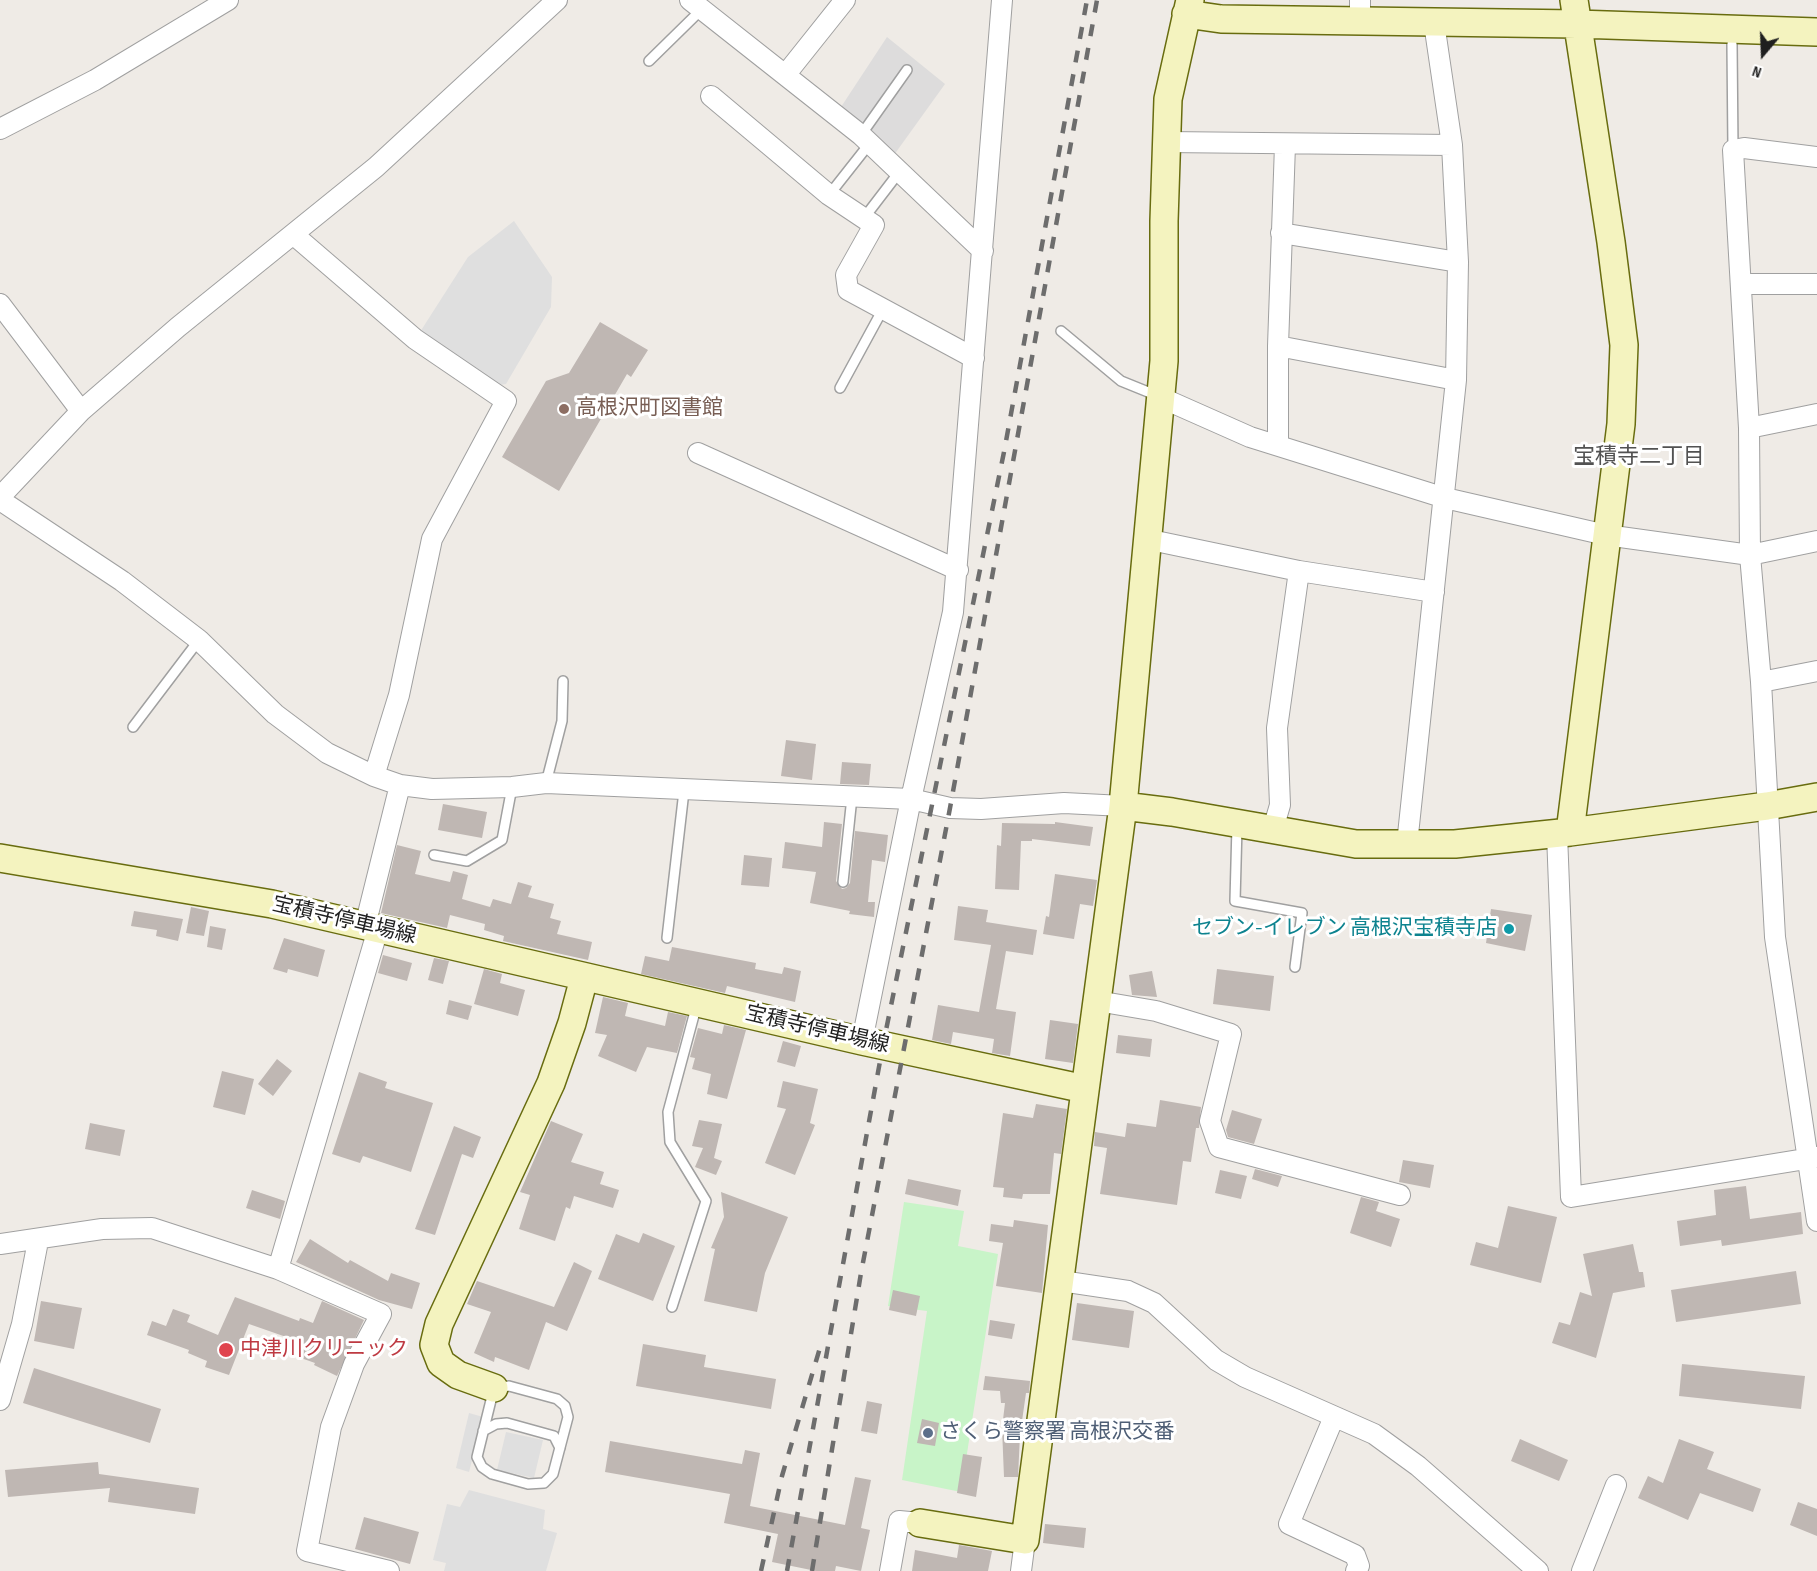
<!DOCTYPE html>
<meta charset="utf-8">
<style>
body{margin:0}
#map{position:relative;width:1817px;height:1571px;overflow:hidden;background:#efebe6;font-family:"Sofia Sans Condensed",sans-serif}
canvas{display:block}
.north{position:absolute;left:1733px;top:24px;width:60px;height:60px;-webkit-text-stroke:4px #fff;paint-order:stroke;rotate:199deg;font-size:16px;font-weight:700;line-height:24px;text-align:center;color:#1f1f1f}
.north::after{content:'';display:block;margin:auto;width:21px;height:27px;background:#1f1f1f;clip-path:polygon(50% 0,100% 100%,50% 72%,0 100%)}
</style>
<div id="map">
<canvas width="1817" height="1571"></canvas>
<div class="north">N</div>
</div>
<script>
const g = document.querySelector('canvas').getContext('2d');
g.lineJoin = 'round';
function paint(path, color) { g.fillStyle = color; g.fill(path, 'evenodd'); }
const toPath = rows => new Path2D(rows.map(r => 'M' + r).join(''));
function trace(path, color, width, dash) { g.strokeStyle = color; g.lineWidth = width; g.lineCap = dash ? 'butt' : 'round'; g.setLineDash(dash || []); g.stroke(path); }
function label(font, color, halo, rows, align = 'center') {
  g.font = font + ' "Sofia Sans Condensed","Noto Sans JP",sans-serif'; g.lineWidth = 6; g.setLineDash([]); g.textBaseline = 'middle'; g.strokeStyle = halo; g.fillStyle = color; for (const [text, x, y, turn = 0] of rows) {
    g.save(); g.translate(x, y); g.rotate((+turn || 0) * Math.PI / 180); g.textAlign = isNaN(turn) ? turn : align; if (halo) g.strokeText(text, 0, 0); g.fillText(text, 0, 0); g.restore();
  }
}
const residential = toPath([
 [887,37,945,84,894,155,841,107]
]);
const park = toPath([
 [904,1202,964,1211,958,1246,998,1254,961,1492,902,1480,927,1311,888,1306]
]);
const parking = toPath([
 [514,221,552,277,551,307,506,384,494,386,420,332,468,257],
 [469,1413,483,1417,469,1472,456,1468],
 [506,1432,543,1440,534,1478,497,1470],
 [469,1490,545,1510,543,1529,557,1533,546,1571,444,1571,446,1563,433,1560,447,1504,460,1507]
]);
const building = toPath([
 [600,322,648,350,631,377,627,374,559,491,502,457,546,381,569,373],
 [786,740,816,744,812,780,781,776],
 [842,762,871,764,869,785,840,784],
 [443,804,487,812,482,838,438,830],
 [824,822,842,824,836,881,842,889,846,888,850,883,855,831,888,835,885,862,872,860,868,902,875,902,874,917,849,914,850,911,810,903,816,872,782,868,785,842,822,847],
 [1055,822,1093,827,1090,846,1032,839,1032,841,1021,841,1019,890,995,889,997,845,1001,846,1002,823,1055,824],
 [397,845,421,851,415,874,450,882,453,871,468,875,462,899,490,907,493,899,511,904,518,882,532,886,528,897,554,904,550,918,561,921,557,934,592,942,588,960,503,941,504,936,484,930,485,924,450,915,447,928,381,913],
 [744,855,772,858,769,887,741,885],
 [1055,874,1097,880,1093,906,1080,904,1074,939,1043,934,1046,916,1049,917],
 [958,906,988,910,986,922,1037,930,1033,955,1006,951,996,1009,1016,1012,1010,1056,992,1053,994,1039,953,1032,951,1044,932,1040,938,1005,979,1012,991,945,954,940],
 [191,907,209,911,204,936,186,933],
 [1491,909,1532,915,1525,951,1486,943],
 [134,911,183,919,178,941,156,936,157,930,131,926],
 [210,926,226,929,222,950,207,947],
 [284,938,325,950,318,977,288,969,287,973,273,969],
 [672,947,756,963,755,969,782,974,784,967,801,971,795,1002,727,986,725,993,641,974,645,956,669,961],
 [383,955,412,963,407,981,378,973],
 [434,958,449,961,443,984,428,980],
 [484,969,502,974,500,983,525,990,518,1016,474,1004],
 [1217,969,1274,976,1270,1011,1213,1004],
 [1152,971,1157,997,1132,995,1129,975],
 [603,997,628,1003,625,1016,665,1026,668,1012,687,1016,677,1053,647,1047,636,1072,598,1056,607,1035,595,1033],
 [449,1000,472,1006,468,1020,446,1014],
 [1050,1020,1078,1024,1073,1063,1045,1059],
 [724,1025,746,1030,727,1099,707,1094,711,1074,692,1069,695,1058,690,1057,698,1028,722,1034],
 [1118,1035,1152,1039,1150,1057,1116,1053],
 [783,1041,801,1046,795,1067,777,1062],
 [277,1059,292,1071,273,1096,258,1084],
 [222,1071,254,1079,245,1115,213,1107],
 [359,1072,387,1082,385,1088,433,1103,411,1172,363,1156,360,1163,332,1154],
 [783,1081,818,1089,810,1123,815,1125,795,1175,765,1163,786,1109,777,1107],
 [1160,1100,1201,1107,1199,1128,1196,1128,1191,1162,1183,1161,1177,1205,1100,1194,1107,1148,1094,1146,1095,1132,1125,1137,1127,1123,1156,1127],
 [1036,1104,1067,1109,1061,1154,1054,1153,1050,1194,1023,1194,1022,1199,1003,1197,1004,1188,993,1187,1003,1113,1033,1118],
 [1232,1110,1262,1119,1254,1144,1228,1137,1226,1130],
 [699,1120,722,1124,714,1158,722,1161,716,1175,695,1167,703,1148,692,1146],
 [551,1121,583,1134,571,1162,604,1172,600,1184,619,1190,613,1208,574,1196,570,1209,566,1207,555,1241,519,1229,530,1195,520,1192],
 [90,1123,125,1130,120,1156,85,1149],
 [454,1126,481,1137,473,1158,462,1154,435,1235,415,1229],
 [1403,1160,1434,1165,1430,1188,1399,1182],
 [1255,1169,1282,1176,1278,1187,1252,1179],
 [1220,1170,1247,1176,1241,1199,1215,1193],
 [908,1179,961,1190,958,1206,905,1194],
 [1746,1186,1750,1219,1801,1212,1803,1234,1722,1246,1721,1240,1680,1246,1677,1221,1716,1215,1714,1190],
 [252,1190,285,1201,280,1219,246,1208],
 [721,1192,788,1217,765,1273,757,1312,704,1301,715,1249,711,1248,724,1217],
 [1361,1197,1379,1202,1376,1211,1400,1219,1391,1247,1350,1233],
 [1508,1206,1557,1217,1541,1283,1470,1265,1476,1242,1498,1248],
 [1014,1220,1048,1225,1042,1293,996,1286,1003,1243,989,1241,991,1224,1013,1227],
 [643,1233,675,1246,653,1301,598,1279,616,1234,639,1243],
 [310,1239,348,1263,350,1260,388,1281,391,1273,420,1283,412,1309,379,1300,296,1262],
 [1633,1244,1639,1272,1643,1272,1645,1287,1613,1293,1596,1358,1552,1343,1559,1322,1570,1325,1580,1292,1592,1296,1583,1254],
 [574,1262,592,1271,578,1305,567,1331,546,1322,529,1370,495,1357,494,1362,474,1353,491,1312,467,1304,477,1281,554,1307],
 [1796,1271,1801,1304,1676,1322,1671,1290],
 [893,1290,920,1296,916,1316,889,1310],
 [235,1297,299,1321,300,1318,313,1323,322,1301,364,1320,337,1376,314,1365,315,1363,287,1353,292,1339,249,1324,229,1375,205,1367,207,1361,188,1353,189,1350,147,1335,152,1321,166,1326,173,1309,190,1315,187,1322,218,1335],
 [41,1301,82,1308,74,1349,34,1341],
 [1077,1303,1134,1311,1129,1348,1072,1340],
 [990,1320,1015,1324,1012,1339,988,1335],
 [643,1344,706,1355,704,1367,776,1379,771,1409,636,1386],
 [1682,1364,1805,1376,1801,1409,1679,1396],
 [34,1368,161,1409,150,1443,23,1403],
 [985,1376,1030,1381,1029,1393,1026,1393,1020,1435,1018,1477,1004,1477,1002,1428,1005,1403,1001,1403,1000,1391,983,1390],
 [867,1401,882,1404,877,1434,861,1431],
 [922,1419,939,1423,935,1446,917,1443],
 [1520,1439,1568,1460,1559,1481,1511,1461],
 [1679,1439,1714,1452,1707,1469,1761,1489,1753,1512,1700,1493,1688,1520,1638,1498,1648,1476,1663,1483],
 [610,1441,742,1464,745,1450,760,1453,750,1506,845,1525,855,1477,871,1480,861,1528,870,1530,861,1571,836,1566,835,1571,816,1571,772,1562,778,1534,724,1523,730,1494,605,1472],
 [963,1454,982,1457,976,1497,957,1493],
 [98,1462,99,1474,199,1488,195,1514,108,1502,110,1488,8,1497,5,1470],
 [1798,1502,1817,1509,1817,1536,1790,1525],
 [364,1517,419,1532,410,1564,355,1549],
 [1045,1524,1086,1528,1084,1548,1043,1543],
 [959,1545,992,1551,988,1571,912,1571,915,1550,957,1558]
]);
const lane = toPath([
 [1732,44,1733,150],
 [649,61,702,9],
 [861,135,907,70],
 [829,195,870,143],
 [864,218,900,171],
 [1061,331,1121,381,1158,396],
 [840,388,883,309],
 [133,727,199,640],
 [546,783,562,721,563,681],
 [1237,826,1235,901,1302,913,1295,967],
 [434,855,467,861,502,840,512,787],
 [843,882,852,797],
 [667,938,684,791],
 [672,1307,706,1201,670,1142,668,1112,697,1004],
 [509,1386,557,1399,565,1406,568,1417,553,1474,544,1483,528,1484,492,1474,482,1467,477,1457,494,1388,509,1386],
 [483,1431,496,1424,507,1423,554,1436,560,1448]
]);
const street = toPath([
 [690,0,861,135,983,251],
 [1360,23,1360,0],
 [1434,23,1452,145],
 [786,74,845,0],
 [711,96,829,195,874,225,846,275,848,290,974,358],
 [0,129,95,80,228,0],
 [1166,142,1452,145,1458,262,1456,380,1407,844],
 [1817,157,1744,148,1733,150,1749,428,1750,555,1761,682,1775,937,1817,1221],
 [1281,233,1458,262],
 [294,235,415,339,506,401,432,539,399,695,374,776],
 [1743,284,1817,284],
 [0,304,81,411],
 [1278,346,1456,380],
 [1162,398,1250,437,1445,498,1606,535,1750,555,1817,541],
 [1749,428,1817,414],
 [1278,445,1278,346,1285,145],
 [698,453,958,570],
 [0,497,81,411,178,327,376,167,557,0],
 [0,500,122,581,199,640,275,714,327,753,374,776,400,785,432,789,512,787,546,783,911,799,950,808,981,809,1064,803,1123,806],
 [1146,539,1299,571],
 [1761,682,1817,671],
 [1273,829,1280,805,1277,728,1299,571,1434,592],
 [1557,834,1571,1197,1817,1157],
 [365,926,400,785],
 [1097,1001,1156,1011,1231,1034,1210,1121,1219,1147,1400,1195],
 [862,1041,911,799,953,612,1002,0],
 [0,1244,102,1229,152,1228,278,1269,381,1314,354,1364,331,1427,307,1551,389,1571],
 [278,1269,378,929],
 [1061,1281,1128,1291,1154,1303,1216,1360,1245,1377,1374,1434,1418,1466,1538,1571],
 [0,1400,22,1324,38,1241],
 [1334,1417,1289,1524,1355,1555,1359,1566,1356,1571],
 [890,1571,899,1521,920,1523],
 [1021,1571,1025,1540],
 [1582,1571,1616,1485]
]);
const secondary = toPath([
 [1186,14,1221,19,1577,24,1817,32],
 [1123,806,1172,812,1356,844,1455,844,1570,832,1767,806,1817,797],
 [1570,832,1621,424,1624,345,1611,242,1574,0],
 [0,858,272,904,862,1041,1085,1089],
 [494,1388,458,1375,441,1363,434,1345,439,1324,551,1083,572,1023,584,978],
 [920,1523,1025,1540,1123,806,1164,361,1164,221,1168,99,1190,0]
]);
const rail = toPath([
 [761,1571,782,1476,822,1341],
 [787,1571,883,1045,1004,452,1087,0],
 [812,1571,861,1273,950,808,1097,0]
]);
const markers = [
 [564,409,6,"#8d6e63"],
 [1509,929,6,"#0f9aa8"],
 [226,1350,8,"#e0444e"],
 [928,1433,6,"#5c6f8a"]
];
const educationNames = [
 ["高根沢町図書館",576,409]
];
const streetNames = [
 ["宝積寺停車場線",344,921,13],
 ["宝積寺停車場線",817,1030,13]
];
const cultureNames = [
 ["セブン-イレブン 高根沢宝積寺店",1497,929]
];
const healthNames = [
 ["中津川クリニック",240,1350]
];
const serviceNames = [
 ["さくら警察署 高根沢交番",940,1433]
];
const neighbourhoodNames = [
 ["宝積寺二丁目",1639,457]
];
paint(residential, '#dddcdc');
paint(park, '#c8f4c8');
paint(parking, '#dfdfdf');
paint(building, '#bfb7b3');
trace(lane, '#a0a0a0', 12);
trace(street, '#a0a0a0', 22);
trace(secondary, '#686c0f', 30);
trace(lane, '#fff', 9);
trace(street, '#fff', 20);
trace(secondary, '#f4f3bf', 27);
trace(rail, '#6d6d6d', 4.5, [12, 12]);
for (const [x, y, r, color] of markers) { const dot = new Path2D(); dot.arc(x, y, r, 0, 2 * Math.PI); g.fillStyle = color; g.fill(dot); trace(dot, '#fff', 2); }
label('21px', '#785e54', '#fff', educationNames, 'left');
label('21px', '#1f1f1f', '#fff', streetNames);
label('21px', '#0d838f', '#fff', cultureNames, 'right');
label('21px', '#be3a42', '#fff', healthNames, 'left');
label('21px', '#4e5e75', '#fff', serviceNames, 'left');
label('22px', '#525252', '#fff', neighbourhoodNames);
</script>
